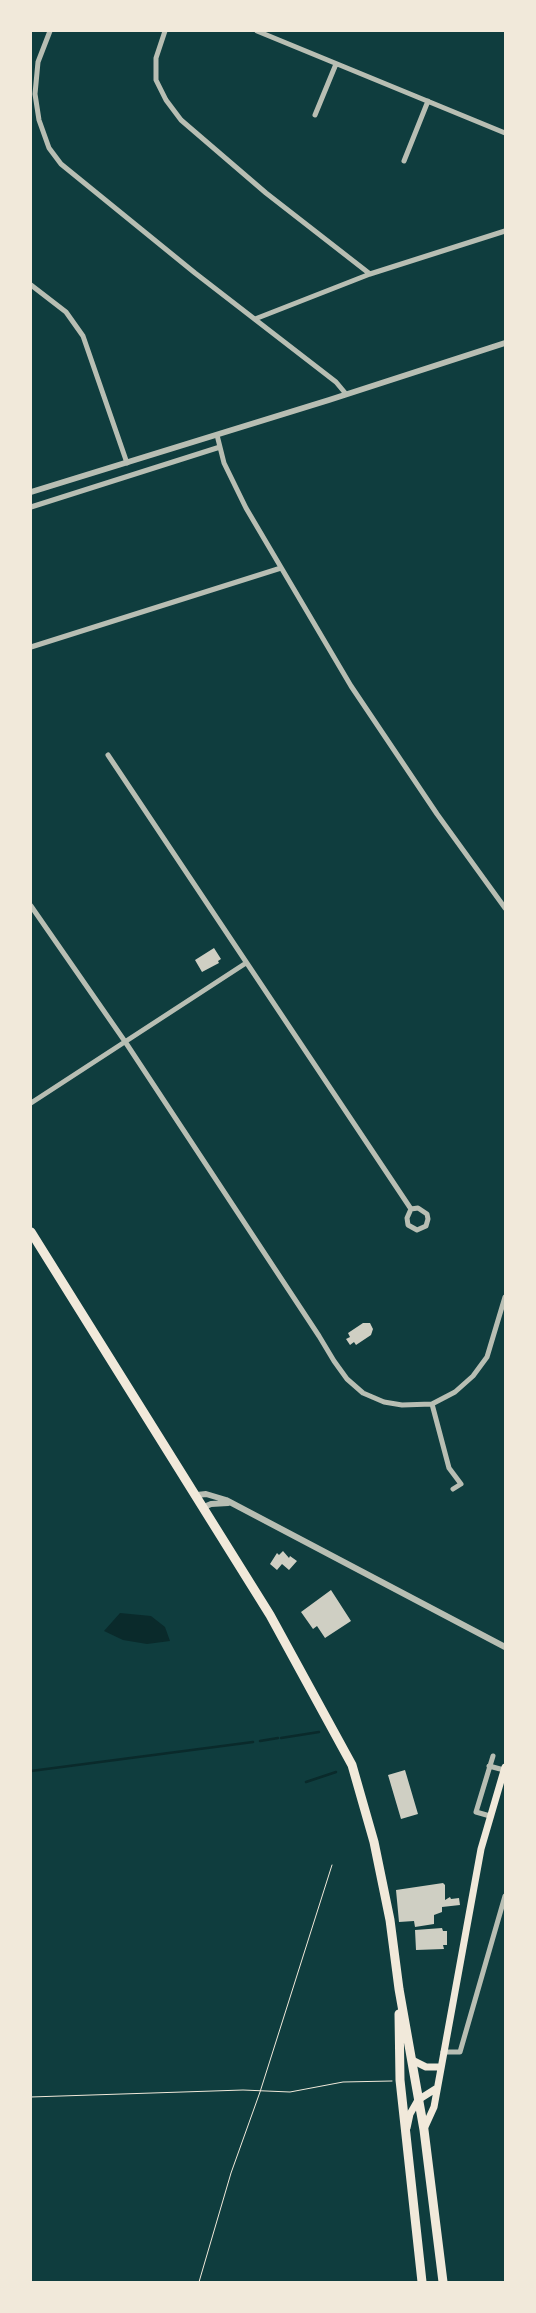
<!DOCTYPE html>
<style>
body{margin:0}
#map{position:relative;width:536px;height:2313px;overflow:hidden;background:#0f3d3e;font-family:Spectral,serif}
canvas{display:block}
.frame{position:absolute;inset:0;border:32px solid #f1e9da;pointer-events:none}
</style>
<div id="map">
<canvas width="536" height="2313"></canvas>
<div class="frame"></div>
</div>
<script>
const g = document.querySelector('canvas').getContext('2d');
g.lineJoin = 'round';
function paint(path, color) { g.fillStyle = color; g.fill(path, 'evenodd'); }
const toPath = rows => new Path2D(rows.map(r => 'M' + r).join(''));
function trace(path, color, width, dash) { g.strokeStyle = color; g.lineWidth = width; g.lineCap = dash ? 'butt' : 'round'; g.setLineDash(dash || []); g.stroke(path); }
const water = toPath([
 [120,1613,151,1616,165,1627,170,1641,147,1644,123,1640,104,1631]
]);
const stream = toPath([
 [281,1738,319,1732],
 [260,1741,278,1738],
 [31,1771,253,1742],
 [306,1782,336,1772]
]);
const building = toPath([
 [214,948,221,959,218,961,219,963,202,972,195,960],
 [363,1323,370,1323,373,1329,371,1335,356,1345,354,1342,350,1345,346,1339,350,1337,348,1333],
 [283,1551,289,1558,290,1556,297,1561,289,1570,282,1564,277,1570,270,1564,277,1553,279,1555],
 [331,1590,351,1621,325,1638,317,1626,313,1629,301,1612],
 [405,1770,418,1814,401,1819,388,1775],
 [443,1883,445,1885,445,1900,450,1897,451,1899,459,1898,460,1905,442,1907,442,1912,434,1915,434,1924,415,1927,414,1921,399,1922,396,1890],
 [442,1928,443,1931,447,1931,447,1945,443,1945,444,1949,416,1950,415,1930]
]);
const path = toPath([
 [31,2097,243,2090,290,2092,343,2082,392,2081],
 [199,2282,231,2173,260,2092,332,1865]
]);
const minor = toPath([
 [50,31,38,62,35,94,39,120,49,148,61,164,195,273,336,382,346,394],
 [165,31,156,58,156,80,166,100,181,120,266,193,370,274],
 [257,31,505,133],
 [315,115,336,64],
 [404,161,428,101],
 [31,285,66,312,83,336,127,463],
 [255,319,370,274,505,231],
 [217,435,224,463,246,508,351,686,437,814,505,908],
 [31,507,220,447],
 [31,647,281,568],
 [108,755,411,1209,407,1218,408,1225,417,1230,426,1226,428,1219,427,1214,418,1208,411,1209],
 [31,906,126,1043,319,1336,334,1361,347,1379,363,1393,384,1402,402,1405,432,1404,455,1392,473,1376,487,1357,505,1297],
 [31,1103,246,963],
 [432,1404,449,1468,461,1484,453,1489],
 [489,1766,504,1770],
 [490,1816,476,1812,493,1756],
 [443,2052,460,2052,505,1896]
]);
const tertiary = toPath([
 [31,492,329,400,505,343],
 [197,1495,206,1494,226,1500,505,1647],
 [204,1507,211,1504,228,1503]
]);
const secondary = toPath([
 [412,2060,426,2067,441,2067],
 [407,2128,410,2114,418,2100,437,2088],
 [424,2129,434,2107,481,1849,505,1767]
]);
const trunk = toPath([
 [31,1232,270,1615,352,1765,374,1842,390,1920,399,1989,424,2130,443,2282],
 [399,2014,400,2080,422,2282]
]);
paint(water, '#0a2a2b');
trace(stream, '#0a2a2b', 2.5);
paint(building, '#cfcfc3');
trace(path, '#f1e9da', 1);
trace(minor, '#b8beb3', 5);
trace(tertiary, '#b8beb3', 6);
trace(secondary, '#f1e9da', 7);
trace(trunk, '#f1e9da', 9);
</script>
